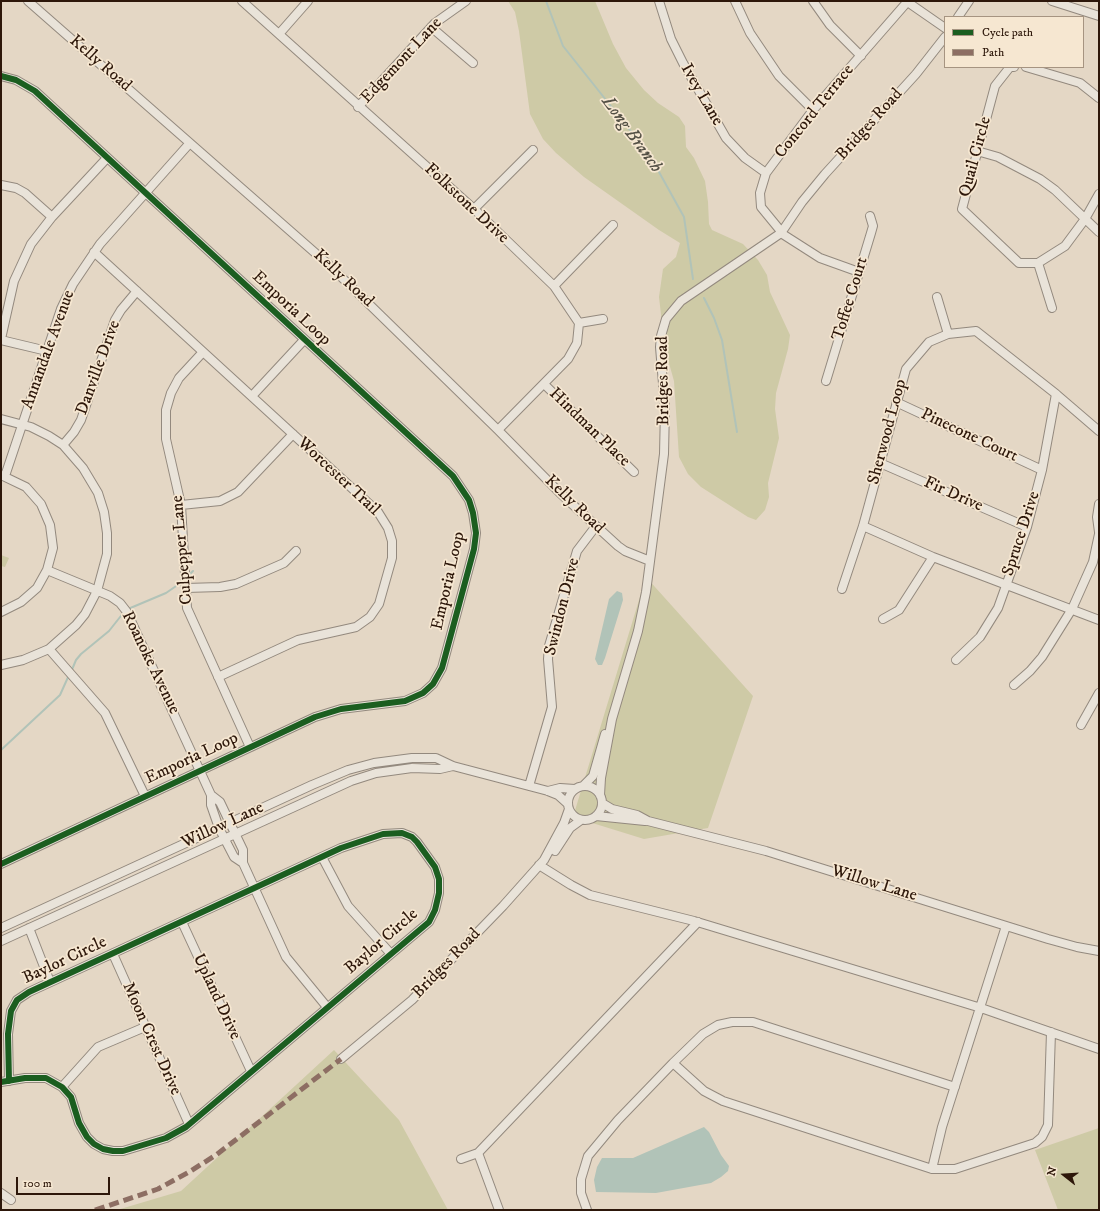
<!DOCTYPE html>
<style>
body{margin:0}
#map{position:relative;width:1100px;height:1211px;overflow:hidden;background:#e4d7c5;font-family:"IM FELL DW Pica",serif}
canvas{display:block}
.frame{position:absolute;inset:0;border:2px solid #2d170a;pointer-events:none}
.legend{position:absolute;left:944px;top:16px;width:140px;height:52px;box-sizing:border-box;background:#f6e7d1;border:1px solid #a69481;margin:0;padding:5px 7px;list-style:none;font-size:12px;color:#2d170a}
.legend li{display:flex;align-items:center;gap:8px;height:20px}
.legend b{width:20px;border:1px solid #a69481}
.north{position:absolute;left:1044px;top:1155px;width:40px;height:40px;-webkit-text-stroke:3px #f6e7d1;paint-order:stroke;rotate:287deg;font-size:11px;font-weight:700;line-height:16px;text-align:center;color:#2d170a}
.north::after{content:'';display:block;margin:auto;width:14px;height:18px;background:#2d170a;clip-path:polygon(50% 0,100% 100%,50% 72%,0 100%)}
.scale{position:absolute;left:16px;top:1177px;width:94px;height:18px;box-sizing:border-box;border:2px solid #2d170a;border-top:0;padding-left:5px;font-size:12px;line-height:14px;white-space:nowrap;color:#2d170a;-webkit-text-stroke:3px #f6e7d1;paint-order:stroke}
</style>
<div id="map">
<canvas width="1100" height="1211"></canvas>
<div class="frame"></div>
<ul class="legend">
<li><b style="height:5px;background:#1b5e20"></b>Cycle path</li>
<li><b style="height:5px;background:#8d6e63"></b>Path</li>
</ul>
<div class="north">N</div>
<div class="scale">100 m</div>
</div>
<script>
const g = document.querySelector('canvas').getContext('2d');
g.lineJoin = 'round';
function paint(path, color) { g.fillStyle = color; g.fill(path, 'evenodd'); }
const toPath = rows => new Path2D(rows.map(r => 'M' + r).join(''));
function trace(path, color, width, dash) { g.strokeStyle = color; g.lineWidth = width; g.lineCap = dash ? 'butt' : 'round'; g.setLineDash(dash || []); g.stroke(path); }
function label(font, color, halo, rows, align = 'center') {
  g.font = font + ' "IM FELL DW Pica",serif'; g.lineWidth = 3.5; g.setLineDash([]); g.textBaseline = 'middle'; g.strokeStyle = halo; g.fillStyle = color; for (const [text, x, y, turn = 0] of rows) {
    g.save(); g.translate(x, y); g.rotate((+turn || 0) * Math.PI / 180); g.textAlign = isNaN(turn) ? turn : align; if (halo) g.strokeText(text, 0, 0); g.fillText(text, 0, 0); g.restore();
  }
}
const green = toPath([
 [508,1,595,1,613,44,626,68,644,90,658,103,679,117,685,126,686,147,694,158,705,181,708,202,709,224,712,230,743,244,758,260,767,275,770,292,790,335,788,349,776,393,775,409,779,438,768,483,769,497,765,510,756,520,748,517,701,487,688,474,679,457,674,381,665,349,659,297,663,269,676,257,680,243,659,230,584,177,556,153,543,139,530,114,519,31,515,12],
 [1,555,9,558,5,567,1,566],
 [646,577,753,696,708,828,644,839,573,817],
 [334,1050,399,1120,448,1210,117,1210,181,1191],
 [1099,1128,1099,1210,1058,1210,1035,1150]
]);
const water = toPath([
 [617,591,622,593,623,600,605,658,602,665,598,665,595,659,609,599],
 [704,1127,709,1132,721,1155,729,1166,728,1171,721,1177,711,1183,656,1193,596,1192,594,1180,597,1167,602,1158,633,1158]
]);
const stream = toPath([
 [546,1,563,46,649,154,684,217,693,279],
 [704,298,714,318,722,340,737,432],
 [188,576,193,571],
 [128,609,166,593,182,582],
 [71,672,76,660,81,654,109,631,124,612],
 [1,750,60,695,69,675]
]);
const minor = toPath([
 [28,1,329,265,498,430,560,493,618,546,625,551,650,561],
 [242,1,474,209,554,286,579,323,577,343,568,359,498,430],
 [659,1,671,39,683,63,726,138,745,158,766,173],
 [735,1,750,33,779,76,813,110],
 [813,1,830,25,861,56],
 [906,1,945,28],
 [1052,1,1099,16],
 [958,17,969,1],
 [431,27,473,63],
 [279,34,308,1],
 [1014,67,1010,67,995,86,962,209,1019,263,1038,263,1065,246,1085,219,1099,194],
 [1026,67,1080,83,1099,98],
 [1,76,16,80,35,91,453,476,469,500,473,513,476,533,474,549,442,668,433,684,423,693,405,701,341,709,315,717,1,864],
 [358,107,435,23,466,1],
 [977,151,998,157,1040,179,1055,190,1099,232],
 [1,185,16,188,25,193,52,217],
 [474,209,533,150],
 [94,252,378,512,388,528,392,541,392,558,379,604,370,617,356,627,298,640,218,677],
 [1038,263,1052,308],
 [859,272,820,258,784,235,761,207,760,193,766,173,813,110,908,1],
 [554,286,613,225],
 [937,297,948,334],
 [579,323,603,319],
 [1,339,14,281,31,244,52,217,107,158],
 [1,340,47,351],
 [203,352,179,378,171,393,166,410,166,439,181,505,187,608,250,747],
 [826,381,871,233,873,226,870,216],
 [544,384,634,472],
 [252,396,304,340],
 [896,402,1042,470],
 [1,419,31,427,49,436,63,445,83,468,98,493,104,512,107,533,107,554,97,591,85,614,76,625,49,649,23,660,1,665],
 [63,445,74,432,81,420,115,320,121,310,137,291],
 [880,463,1027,527],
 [5,476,61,309,73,284,100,244,189,144],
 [1099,504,1097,517,1099,532],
 [181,505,220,501,238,492,293,434],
 [863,526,933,557,1099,620],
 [47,570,110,596,120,603,127,612,211,795,211,805,219,828,234,857,243,863],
 [186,588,220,587,236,584,284,563,296,551],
 [842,589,863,526,906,369,929,342,948,334,976,331,1056,394,1099,431],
 [1,612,21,602,37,588,47,570,53,548,50,525,41,504,26,487,1,475],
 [883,619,899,610,933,557],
 [49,649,105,713,145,796],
 [956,660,980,637,998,608,1027,527,1042,470,1056,394],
 [1014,685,1030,671,1042,657,1072,609,1093,562,1099,534],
 [1081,725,1099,693],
 '568 803a17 17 0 1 1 34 0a17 17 0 1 1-34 0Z',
 [529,786,552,707,548,659,549,646,577,551,596,526],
 [583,786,593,776,605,734],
 [548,791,560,788,575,789],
 [211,795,220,802,230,823,243,850,243,863,286,957,327,1007],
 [600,795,601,778,612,719,638,631,646,592,664,454,665,408,660,347,661,336,666,319,681,301,781,233,802,202,825,174,916,74,945,37],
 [602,803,612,809,637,815,648,821,766,851,1048,939,1077,947,1099,951],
 [596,816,645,821],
 [555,851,570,828,581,820],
 [322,857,348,906,391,954],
 [539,865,571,885,590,895,694,921,981,1008,1099,1049],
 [182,922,251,1071],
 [1,928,312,785,348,770,374,763,412,758,436,758,453,766,548,791,558,795,568,804],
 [29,928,50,982],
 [1,941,351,781,376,773,412,768,440,769,453,766],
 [113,954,189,1124],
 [341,1059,412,1000,503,906,544,860,564,823,569,809],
 [673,1063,704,1091,723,1101,932,1169,955,1169,1035,1143,1042,1137,1048,1125,1051,1032],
 [1,1082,25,1078,46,1078,62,1087,71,1097,79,1123,87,1137,94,1144,103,1149,113,1151,123,1151,166,1138,186,1127,429,922,435,910,439,893,439,879,435,867,417,842,412,837,402,833,383,834,341,848,29,992,17,1000,11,1011,8,1034,9,1081],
 [62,1087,98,1047,145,1027],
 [478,1153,499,1210],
 [461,1159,478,1153,698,922],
 [932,1169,942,1127,1006,926],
 [1,1193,11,1200],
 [587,1210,581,1193,581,1179,588,1156,618,1120,673,1063,703,1034,718,1025,732,1022,753,1022,955,1087]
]);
const quiet = toPath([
 [95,1210,158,1189,189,1172,216,1155,341,1059]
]);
const cycleway = toPath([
 [1,76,16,80,35,91,453,476,469,500,473,513,476,533,474,549,442,668,433,684,423,693,405,701,341,709,315,717,1,864],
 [1,1082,25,1078,46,1078,62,1087,71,1097,79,1123,87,1137,94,1144,103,1149,113,1151,123,1151,166,1138,186,1127,429,922,435,910,439,893,439,879,435,867,417,842,412,837,402,833,383,834,341,848,29,992,17,1000,11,1011,8,1034,9,1081]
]);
const streetNames = [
 ["Edgemont Lane",402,61,-47],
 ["Kelly Road",100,64,41],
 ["Ivey Lane",701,95,60],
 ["Concord Terrace",815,112,-51],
 ["Bridges Road",870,125,-48],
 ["Quail Circle",976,157,-75],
 ["Folkstone Drive",466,204,43],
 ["Kelly Road",343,279,43],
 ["Toffee Court",851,299,-73],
 ["Emporia Loop",291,309,43],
 ["Annandale Avenue",49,350,-70],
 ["Danville Drive",99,368,-70],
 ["Bridges Road",664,381,-91],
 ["Hindman Place",589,428,44],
 ["Sherwood Loop",888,432,-75],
 ["Pinecone Court",969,436,25],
 ["Worcester Trail",338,477,43],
 ["Fir Drive",953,495,24],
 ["Kelly Road",574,505,44],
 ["Spruce Drive",1022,534,-72],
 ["Culpepper Lane",183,550,-95],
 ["Emporia Loop",449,581,-77],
 ["Swindon Drive",563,607,-76],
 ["Roanoke Avenue",150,663,64],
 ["Emporia Loop",192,759,-25],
 ["Willow Lane",223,826,-25],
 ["Willow Lane",874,884,17],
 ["Baylor Circle",382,942,-41],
 ["Baylor Circle",65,961,-25],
 ["Bridges Road",447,964,-46],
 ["Upland Drive",216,997,65],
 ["Moon Crest Drive",151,1039,66]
];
const waterNames = [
 ["Long Branch",631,135,54]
];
paint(green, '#cecaa6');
paint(water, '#b1c3b8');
trace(stream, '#b1c3b8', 2);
trace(minor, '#93897e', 10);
trace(minor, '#e9e3d9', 8);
trace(quiet, '#8d6e63', 5, [10, 5]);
trace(cycleway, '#1b5e20', 6);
label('17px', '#2d170a', '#f6e7d1', streetNames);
label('italic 18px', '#545045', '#f6e7d1', waterNames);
</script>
